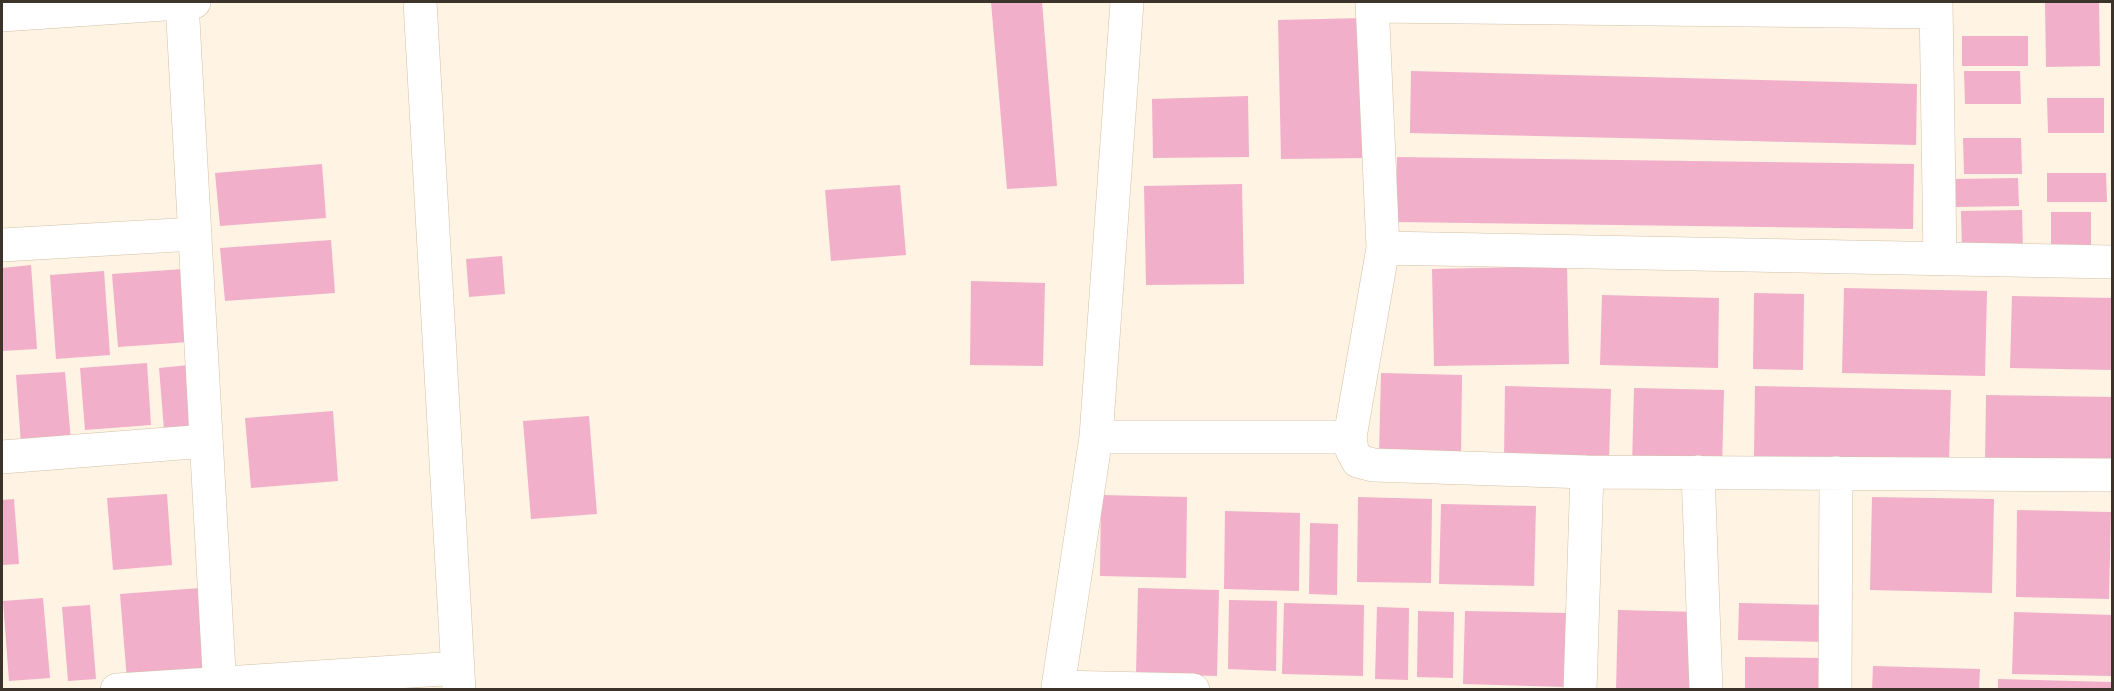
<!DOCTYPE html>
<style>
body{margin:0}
#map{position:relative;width:2114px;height:691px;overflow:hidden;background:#fff3e3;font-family:Karla,sans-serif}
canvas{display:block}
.frame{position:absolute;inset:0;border:3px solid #3c342a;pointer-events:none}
</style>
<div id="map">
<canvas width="2114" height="691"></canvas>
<div class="frame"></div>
</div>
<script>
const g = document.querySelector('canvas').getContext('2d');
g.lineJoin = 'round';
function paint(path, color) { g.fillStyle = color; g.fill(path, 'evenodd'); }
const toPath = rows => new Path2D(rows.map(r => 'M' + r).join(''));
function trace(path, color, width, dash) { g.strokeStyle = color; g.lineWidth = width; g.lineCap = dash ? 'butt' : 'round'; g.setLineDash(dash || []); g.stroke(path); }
const building = toPath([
 [991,2,1042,2,1057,186,1007,189],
 [2045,2,2099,2,2100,66,2046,67],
 [1365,18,1368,158,1281,159,1278,20],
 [1962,36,2028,36,2028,66,1962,66],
 [1411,71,1917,84,1916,145,1410,133],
 [1964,71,2020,71,2021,104,1965,104],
 [1248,96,1249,157,1153,158,1152,99],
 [2047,98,2104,98,2104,133,2048,133],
 [1963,138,2021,138,2022,174,1964,174],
 [1397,157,1914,164,1913,229,1396,222],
 [322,164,326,218,220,226,215,173],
 [2047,173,2106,173,2107,202,2047,202],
 [2018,178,2019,206,1956,207,1956,179],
 [1242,184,1244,284,1146,285,1144,186],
 [900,185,906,255,831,261,825,190],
 [2022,210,2023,251,1962,252,1961,211],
 [2051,212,2091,212,2091,251,2051,251],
 [331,240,335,293,225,301,220,248],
 [502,256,505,294,469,297,466,259],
 [31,265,37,349,2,351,2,268],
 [1567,266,1569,364,1434,366,1432,269],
 [183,269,189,342,118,347,112,274],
 [104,271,110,355,56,359,50,275],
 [971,281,1045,283,1043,366,970,365],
 [1844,288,1987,291,1985,376,1842,373],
 [1754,293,1804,294,1803,370,1753,369],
 [1602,295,1719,298,1718,368,1600,365],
 [2012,296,2112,298,2112,370,2010,368],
 [147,363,151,425,85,430,80,368],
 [189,365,196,440,165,442,159,368],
 [65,372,71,441,21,444,16,375],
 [1381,373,1462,375,1461,456,1379,455],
 [1505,386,1611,389,1609,460,1504,458],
 [1755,386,1951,390,1949,462,1754,457],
 [1634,388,1724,390,1722,468,1632,466],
 [1986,395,2112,397,2112,467,1985,464],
 [333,411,338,481,251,488,245,418],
 [589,416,597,514,531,519,523,421],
 [167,494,172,565,113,570,107,498],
 [1101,495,1187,497,1186,578,1100,576],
 [1358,497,1432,499,1431,583,1357,582],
 [1872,497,1994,499,1992,593,1870,590],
 [14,499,19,564,2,565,2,500],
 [1441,504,1536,506,1534,586,1439,584],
 [2017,510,2111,512,2109,599,2016,597],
 [1225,511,1300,513,1299,591,1224,589],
 [1310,523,1338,524,1337,595,1309,594],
 [200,588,207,674,127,680,120,594],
 [1138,588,1219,590,1217,676,1136,674],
 [43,598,50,678,9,681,3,601],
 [1229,600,1277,601,1276,671,1228,669],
 [1284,603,1364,605,1363,676,1282,674],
 [1739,603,1829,605,1828,642,1738,640],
 [90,605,96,679,68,681,62,607],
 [1377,607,1409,608,1408,680,1375,679],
 [1618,610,1700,612,1699,690,1616,690],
 [1418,611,1454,612,1453,678,1417,677],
 [1465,611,1566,613,1565,687,1463,684],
 [2014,612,2112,615,2112,676,2012,674],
 [1745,657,1824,658,1823,690,1745,690],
 [1873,666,1980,669,1979,690,1872,690],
 [1998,679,2112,682,2112,690,1998,690]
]);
const street = toPath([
 [182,2,220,690],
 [420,2,459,690],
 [1372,2,1383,248,1350,437,1352,450,1358,461,1373,465,1587,472,2112,475],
 [1936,2,1940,258],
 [1372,6,1936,12],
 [2,15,194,2],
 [2,245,195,234],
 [1383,248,2112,262],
 [1096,437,1127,2],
 [2,457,206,441],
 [1698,472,1706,690],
 [117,690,458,668],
 [1193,690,1058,687,1096,437,1350,437],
 [1580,690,1587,472],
 [1835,690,1836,473]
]);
paint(building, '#f2afca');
trace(street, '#d3bfa6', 34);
trace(street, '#fff', 33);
</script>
